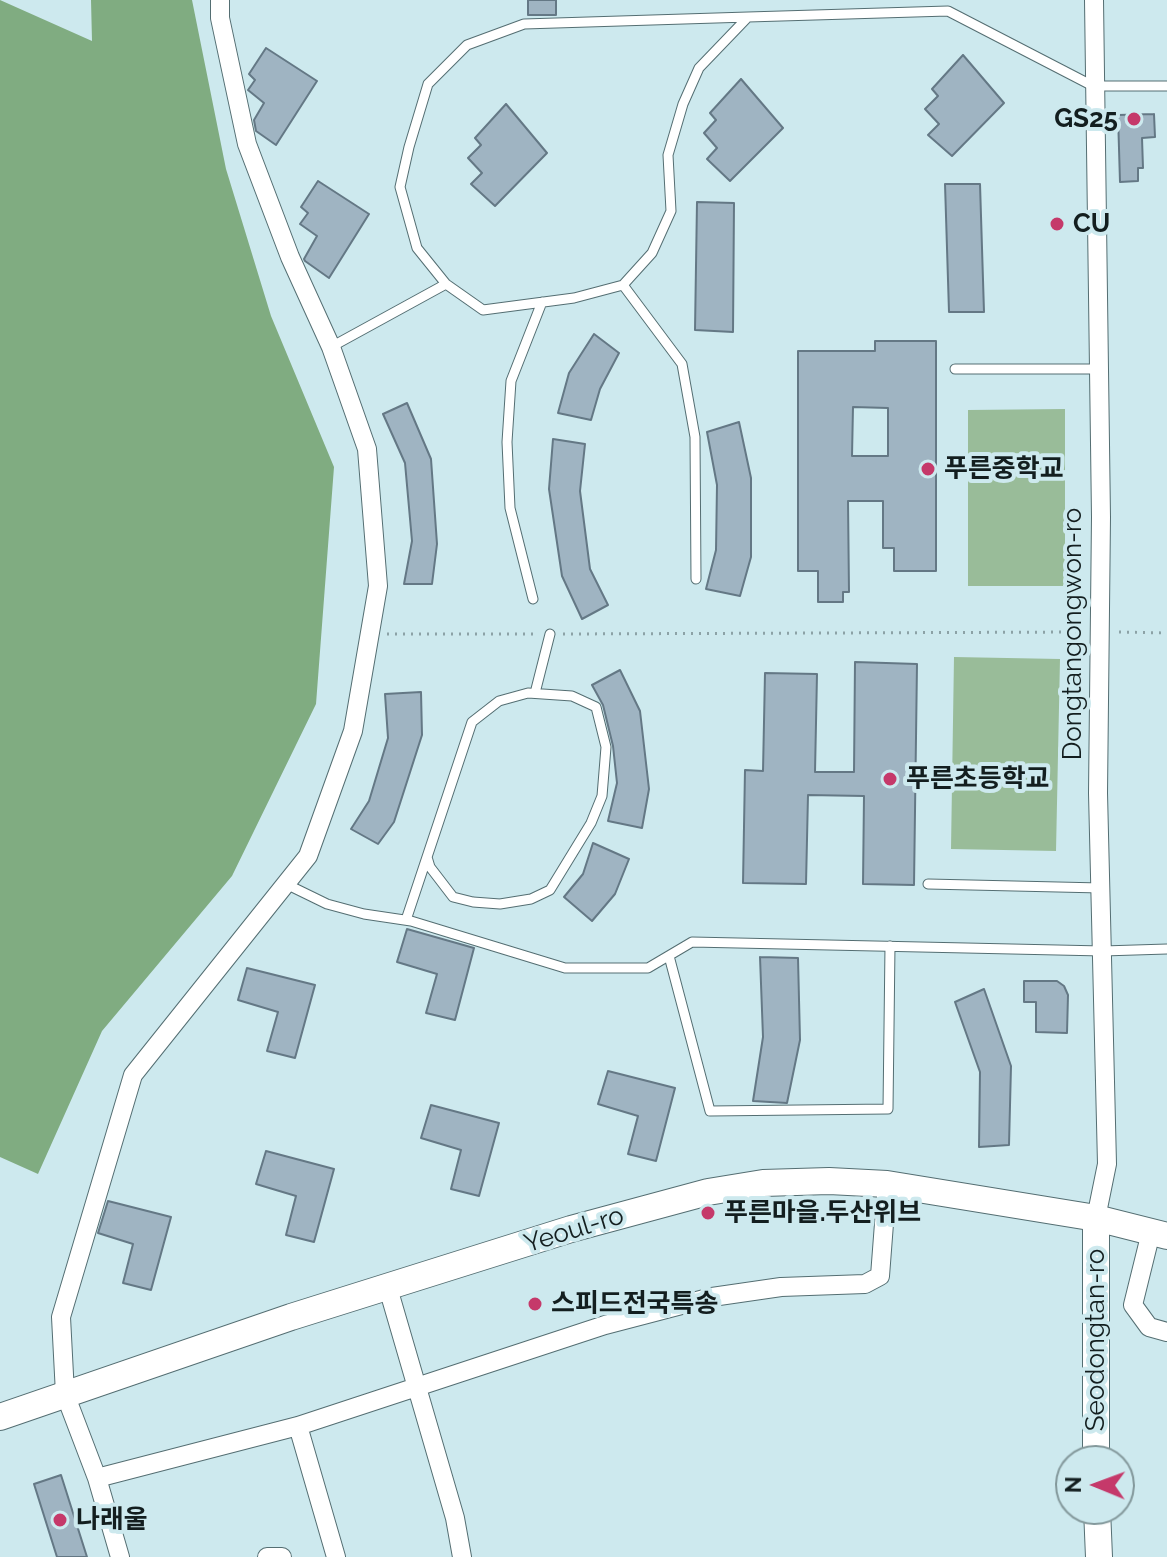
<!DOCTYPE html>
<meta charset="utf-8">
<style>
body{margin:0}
#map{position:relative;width:1167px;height:1557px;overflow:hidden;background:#cde9ee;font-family:Raleway,sans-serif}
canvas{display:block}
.north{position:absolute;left:1055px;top:1445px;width:80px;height:80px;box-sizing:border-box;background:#cde9ee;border:2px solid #83989b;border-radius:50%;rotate:271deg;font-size:22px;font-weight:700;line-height:32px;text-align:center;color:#131e1f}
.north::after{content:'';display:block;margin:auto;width:28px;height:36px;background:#c5396a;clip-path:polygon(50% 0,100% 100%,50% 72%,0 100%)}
</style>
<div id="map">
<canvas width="1167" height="1557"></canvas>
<div class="north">N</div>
</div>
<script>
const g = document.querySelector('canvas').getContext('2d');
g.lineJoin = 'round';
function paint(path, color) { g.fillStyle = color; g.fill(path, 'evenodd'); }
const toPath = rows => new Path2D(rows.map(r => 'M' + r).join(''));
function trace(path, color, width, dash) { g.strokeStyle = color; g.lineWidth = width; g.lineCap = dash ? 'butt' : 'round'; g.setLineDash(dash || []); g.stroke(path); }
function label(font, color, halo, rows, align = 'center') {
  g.font = font + ' Raleway,"Noto Sans KR",sans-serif'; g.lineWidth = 8; g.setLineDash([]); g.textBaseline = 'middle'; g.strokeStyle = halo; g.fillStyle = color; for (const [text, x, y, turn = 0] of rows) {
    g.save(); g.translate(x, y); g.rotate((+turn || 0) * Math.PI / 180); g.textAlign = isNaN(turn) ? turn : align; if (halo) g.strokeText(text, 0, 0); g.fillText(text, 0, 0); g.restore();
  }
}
const green = toPath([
 [1065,409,1065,586,968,586,968,410],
 [954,657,1060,659,1056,851,951,849]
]);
const forest = toPath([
 [0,0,92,41,91,0,192,0,226,169,271,316,334,467,316,704,232,876,102,1031,38,1174,0,1157]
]);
const building = toPath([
 [528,0,556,0,556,15,528,15,528,0],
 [266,48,317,81,276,145,256,131,254,120,264,103,248,90,255,80,249,74,266,48],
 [963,55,1004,103,952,156,928,135,939,124,925,109,938,96,932,89,963,55],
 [741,79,783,128,730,181,707,159,717,148,704,133,716,120,710,113,741,79],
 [506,104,547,153,495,206,471,184,482,173,468,158,481,145,475,138,506,104],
 [1154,114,1155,137,1142,138,1143,168,1138,168,1138,181,1120,182,1118,115,1154,114],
 [318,181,369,214,329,278,305,261,304,259,317,236,300,224,308,213,301,207,318,181],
 [945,184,980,184,984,312,949,312,945,184],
 [697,202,734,203,733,332,695,330,697,202],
 [594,334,619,353,600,389,591,420,558,413,569,373,594,334],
 [875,341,936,341,936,571,894,571,894,548,883,548,883,501,848,501,849,592,843,592,843,602,818,602,818,571,798,571,798,351,875,351,875,341],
 [853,407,888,408,888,456,852,456,853,407],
 [407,403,431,459,437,544,432,584,404,584,412,541,405,463,383,414,407,403],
 [739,422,751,478,751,557,740,596,706,589,716,550,717,485,707,432,739,422],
 [553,439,585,444,580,491,590,569,608,605,582,619,562,576,549,489,553,439],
 [855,662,917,664,914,885,863,884,864,796,808,795,806,884,743,883,745,770,763,771,765,673,817,674,815,772,854,772,855,662],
 [620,670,640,711,649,789,642,828,608,821,617,783,613,746,603,705,592,685,620,670],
 [421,692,422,735,394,822,378,844,351,829,369,801,388,738,385,694,421,692],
 [593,843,629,859,615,894,592,921,564,897,583,874,593,843],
 [407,929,474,948,455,1020,426,1013,437,974,397,962,407,929],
 [760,957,798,958,800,1040,787,1103,753,1101,763,1037,760,957],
 [247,968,315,985,295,1058,267,1051,278,1012,238,1000,247,968],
 [1024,981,1057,981,1064,986,1068,995,1067,1033,1036,1032,1036,1002,1024,1002,1024,981],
 [984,989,1011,1066,1009,1145,979,1147,980,1072,955,1002,984,989],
 [608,1071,675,1088,656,1161,628,1154,638,1116,598,1104,608,1071],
 [431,1105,499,1123,479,1196,451,1189,461,1150,421,1138,431,1105],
 [266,1151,334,1169,314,1242,286,1235,296,1196,256,1184,266,1151],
 [108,1201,171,1217,151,1290,123,1283,133,1244,98,1233,108,1201],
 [61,1475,87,1557,57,1557,34,1484,61,1475]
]);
const path = toPath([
 [1119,632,1167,633],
 [387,634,535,634],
 [563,634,1083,632]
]);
const lane = toPath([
 [748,17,699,68,683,104,668,155,671,211,652,253,623,285,574,298,483,310,446,284,417,248,400,187,409,147,428,84,467,45,524,24,748,17,948,11,1093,86,1167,86],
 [623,285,682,364,695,437,696,579],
 [331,347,446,284],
 [955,369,1098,369],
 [533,599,510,508,507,442,511,381,542,302],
 [535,693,550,634],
 [286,884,327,904,364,914,411,921,565,968,648,968,692,942,1103,951,1167,949],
 [928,884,1101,888],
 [406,920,472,722,499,701,528,693,572,696,596,707,606,747,602,796,591,823,550,890,531,899,500,904,473,902,453,897,430,867,427,857],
 [669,956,710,1111,888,1109,890,946]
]);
const street = toPath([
 [1094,0,1101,517,1098,793,1107,1164,1096,1218],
 [1151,1232,1133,1305,1149,1327,1167,1332],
 [388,1288,455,1518,462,1557],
 [298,1426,336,1557],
 [97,1478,298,1426,605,1325,712,1297,781,1287,865,1284,880,1276,887,1184],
 [120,1557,97,1478,65,1394,61,1317,133,1075,308,856,353,731,378,586,367,449,331,347,290,257,247,144,220,18,220,0],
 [267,1557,282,1557]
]);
const secondary = toPath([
 [0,1417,291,1317,571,1229,708,1192,763,1183,829,1181,887,1184,1096,1218,1167,1236],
 [1096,1461,1096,1218],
 [1097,1509,1099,1557]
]);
const markers = [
 [1134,119,8,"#c5396a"],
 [1057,224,8,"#c5396a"],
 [928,469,8,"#c5396a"],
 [890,779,8,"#c5396a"],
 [708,1213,8,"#c5396a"],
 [535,1304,8,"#c5396a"],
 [60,1520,8,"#c5396a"]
];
const poiNames = [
 ["GS25",1118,119,"right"],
 ["CU",1073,224],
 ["푸른중학교",944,469],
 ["푸른초등학교",906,779],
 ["푸른마을.두산위브",724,1213],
 ["스피드전국특송",551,1304],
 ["나래울",76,1520]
];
const streetNames = [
 ["Dongtangongwon-ro",1073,634,-90],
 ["Yeoul-ro",574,1230,-17],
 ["Seodongtan-ro",1096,1340,-90]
];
paint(green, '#99bc99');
paint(forest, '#80ac81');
paint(building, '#9fb4c2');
trace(building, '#647885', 2);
trace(lane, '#546e72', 11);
trace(street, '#546e72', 20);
trace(secondary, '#546e72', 28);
trace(path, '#8ca2a6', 3, [2, 6]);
trace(lane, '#fff', 9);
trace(street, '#fff', 18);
trace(secondary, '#fff', 26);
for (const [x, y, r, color] of markers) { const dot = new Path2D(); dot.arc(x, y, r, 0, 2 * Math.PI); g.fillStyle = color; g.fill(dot); trace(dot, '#cde9ee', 3); }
label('bold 26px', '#131e1f', '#cde9ee', poiNames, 'left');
label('26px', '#131e1f', '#cde9ee', streetNames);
</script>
